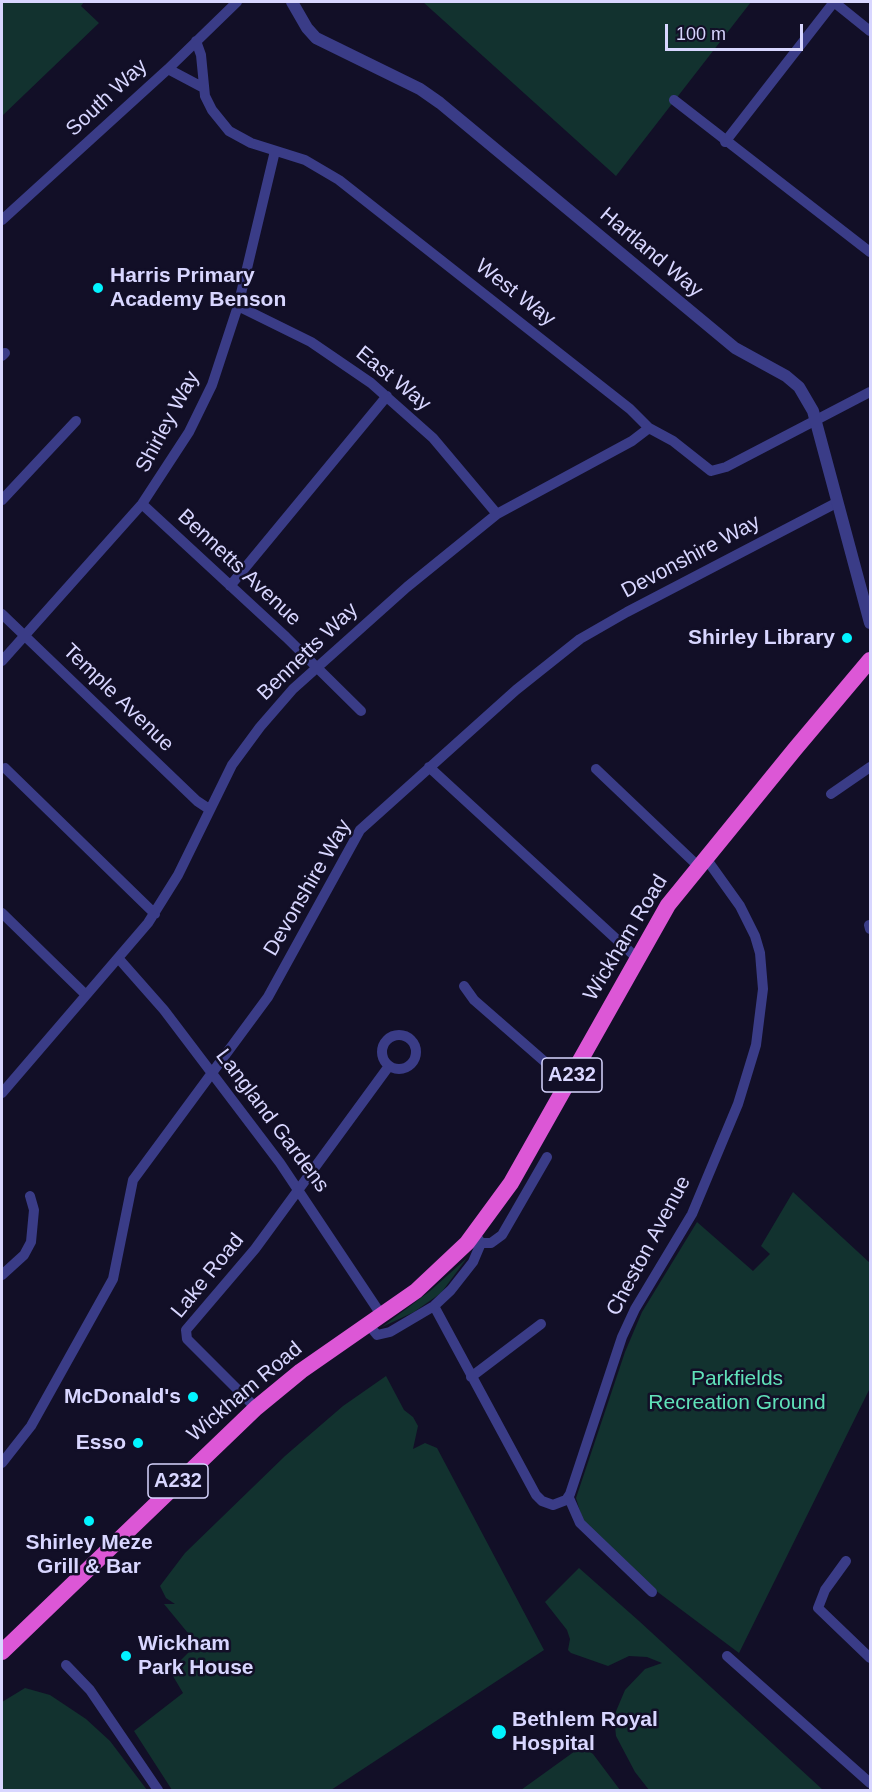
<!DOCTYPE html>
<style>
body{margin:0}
#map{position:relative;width:872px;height:1792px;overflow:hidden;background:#120f27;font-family:Helvetica,sans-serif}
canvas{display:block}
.frame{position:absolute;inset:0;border:3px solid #d8d6ff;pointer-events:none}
.scale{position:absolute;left:665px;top:24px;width:138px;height:27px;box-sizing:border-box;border:3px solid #d8d6ff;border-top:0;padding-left:8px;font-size:18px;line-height:21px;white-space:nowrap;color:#d8d6ff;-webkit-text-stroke:4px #120f27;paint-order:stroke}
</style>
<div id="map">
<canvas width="872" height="1792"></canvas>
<div class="frame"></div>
<div class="scale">100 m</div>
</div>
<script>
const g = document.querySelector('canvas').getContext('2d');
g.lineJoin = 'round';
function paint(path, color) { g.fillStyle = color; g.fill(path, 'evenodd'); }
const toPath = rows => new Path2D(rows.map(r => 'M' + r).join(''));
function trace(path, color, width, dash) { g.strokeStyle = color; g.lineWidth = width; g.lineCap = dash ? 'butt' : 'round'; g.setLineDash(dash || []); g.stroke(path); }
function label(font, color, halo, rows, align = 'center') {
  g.font = font + ' Helvetica,sans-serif'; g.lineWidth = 5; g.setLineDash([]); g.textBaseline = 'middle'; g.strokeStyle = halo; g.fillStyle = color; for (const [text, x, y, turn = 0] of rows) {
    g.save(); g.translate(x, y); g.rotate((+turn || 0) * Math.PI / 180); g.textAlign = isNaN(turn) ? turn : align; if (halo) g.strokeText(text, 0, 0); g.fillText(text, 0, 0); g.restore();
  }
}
const green = toPath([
 [2,2,84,2,81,6,99,23,2,116],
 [423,2,751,2,616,176],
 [793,1192,870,1263,870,1388,739,1653,655,1590,583,1521,576,1498,625,1352,642,1312,697,1222,753,1271,770,1254,761,1246],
 [467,1258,441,1293,414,1312,382,1327,430,1291],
 [386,1376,404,1410,413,1417,418,1426,413,1449,425,1443,437,1448,544,1650,331,1790,172,1790,134,1731,183,1693,170,1671,197,1644,164,1604,175,1604,166,1598,160,1586,185,1553,285,1456,343,1406],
 [579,1568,639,1621,823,1790,649,1790,635,1772,616,1736,614,1716,625,1690,645,1669,662,1663,647,1657,629,1656,608,1666,571,1653,568,1650,570,1639,567,1630,545,1602],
 [25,1688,50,1695,86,1719,110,1741,147,1790,2,1790,2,1702],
 [582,1746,593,1754,620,1790,521,1790]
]);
const minor = toPath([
 [834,2,870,31],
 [196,41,201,55,205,96,212,110,229,131,251,143,305,160,339,180,630,409,649,428,673,441,711,471,726,467,870,392],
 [168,69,202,87],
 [674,100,870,252],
 [725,142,834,2],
 [2,220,168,69,237,2],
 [238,306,311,342,371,383,433,438,497,514],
 [2,356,5,353],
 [2,500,76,421],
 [142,504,286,637,361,711],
 [230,586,387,396],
 [2,614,197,801,209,809],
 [2,661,142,504,189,432,212,385,238,306,275,151],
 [429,767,638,959],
 [5,768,155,914],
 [596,769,698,866],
 [831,794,870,767],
 [2,913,86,995],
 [869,925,870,929],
 [119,959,164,1010,280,1163,382,1316],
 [464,986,474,1000,568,1082],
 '382 1052a17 17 0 1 1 34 0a17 17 0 1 1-34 0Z',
 [2,1093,148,923,178,875,232,765,260,727,293,689,407,587,497,514,632,441,649,428],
 [481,1243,491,1243,502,1235,547,1157],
 [2,1275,24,1255,31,1242,34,1210,30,1196],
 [434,1306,536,1495,542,1501,553,1505,566,1500,570,1494,622,1337,635,1309,692,1214,738,1104,756,1045,763,989,760,953,755,936,740,906,705,857],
 [369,1325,377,1335,390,1332,434,1306,451,1290,473,1262,481,1243,475,1234],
 [471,1377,541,1324],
 [256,1408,187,1339,186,1330,255,1249,389,1066],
 [2,1463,31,1426,113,1279,133,1180,268,997,360,830,516,690,580,639,627,612,838,502],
 [569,1498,580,1523,652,1592],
 [846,1561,825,1590,818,1608,870,1658],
 [727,1656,870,1783],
 [66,1665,90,1690,158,1790]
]);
const tertiary = toPath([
 [292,2,307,28,316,38,420,89,440,103,735,348,786,376,799,387,813,411,870,623]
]);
const trunk = toPath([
 [2,1652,256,1408,301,1371,416,1291,467,1243,511,1183,668,905,795,749,870,660]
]);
const markers = [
 [98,288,6,"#02f4ff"],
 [847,638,6,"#02f4ff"],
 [193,1397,6,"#02f4ff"],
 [138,1443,6,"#02f4ff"],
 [89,1521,6,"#02f4ff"],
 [126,1656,6,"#02f4ff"],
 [499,1732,8,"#02f4ff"]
];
const shields = [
 [572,1075,60],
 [178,1481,60]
];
const shieldNames = [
 ["A232",572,1075],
 ["A232",178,1481]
];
const streetNames = [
 ["South Way",107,98,-43],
 ["Hartland Way",651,253,40],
 ["West Way",515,293,38],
 ["East Way",393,379,39],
 ["Shirley Way",168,422,-62],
 ["Devonshire Way",691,557,-28],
 ["Bennetts Avenue",239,568,43],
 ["Bennetts Way",308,652,-44],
 ["Temple Avenue",118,698,44],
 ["Devonshire Way",308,888,-60],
 ["Wickham Road",626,938,-59],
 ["Langland Gardens",272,1121,53],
 ["Cheston Avenue",649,1246,-62],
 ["Lake Road",208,1276,-51],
 ["Wickham Road",245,1392,-40]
];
const poiNames = [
 ["Harris Primary",110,276],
 ["Academy Benson",110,300],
 ["Shirley Library",835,638,"right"],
 ["McDonald's",181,1397,"right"],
 ["Esso",126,1443,"right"],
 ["Shirley Meze",89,1543,"center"],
 ["Grill & Bar",89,1567,"center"],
 ["Wickham",138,1644],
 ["Park House",138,1668],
 ["Bethlem Royal",512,1720],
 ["Hospital",512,1744]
];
const parkNames = [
 ["Parkfields",737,1379],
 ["Recreation Ground",737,1403]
];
paint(green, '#12322f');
trace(minor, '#3a3c87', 10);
trace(tertiary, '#3a3c87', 12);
trace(trunk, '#dc57d6', 16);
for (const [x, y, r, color] of markers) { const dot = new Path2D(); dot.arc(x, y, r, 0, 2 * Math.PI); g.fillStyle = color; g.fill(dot); trace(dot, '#120f27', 2); }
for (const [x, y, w] of shields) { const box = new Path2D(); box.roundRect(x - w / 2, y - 17, w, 34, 4.5); g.fillStyle = '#120f27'; g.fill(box); trace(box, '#d8d6ff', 1.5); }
label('bold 20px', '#d8d6ff', null, shieldNames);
label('21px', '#d8d6ff', '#120f27', streetNames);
label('bold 21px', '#d8d6ff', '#120f27', poiNames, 'left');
label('21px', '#60e1b9', '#120f27', parkNames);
</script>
